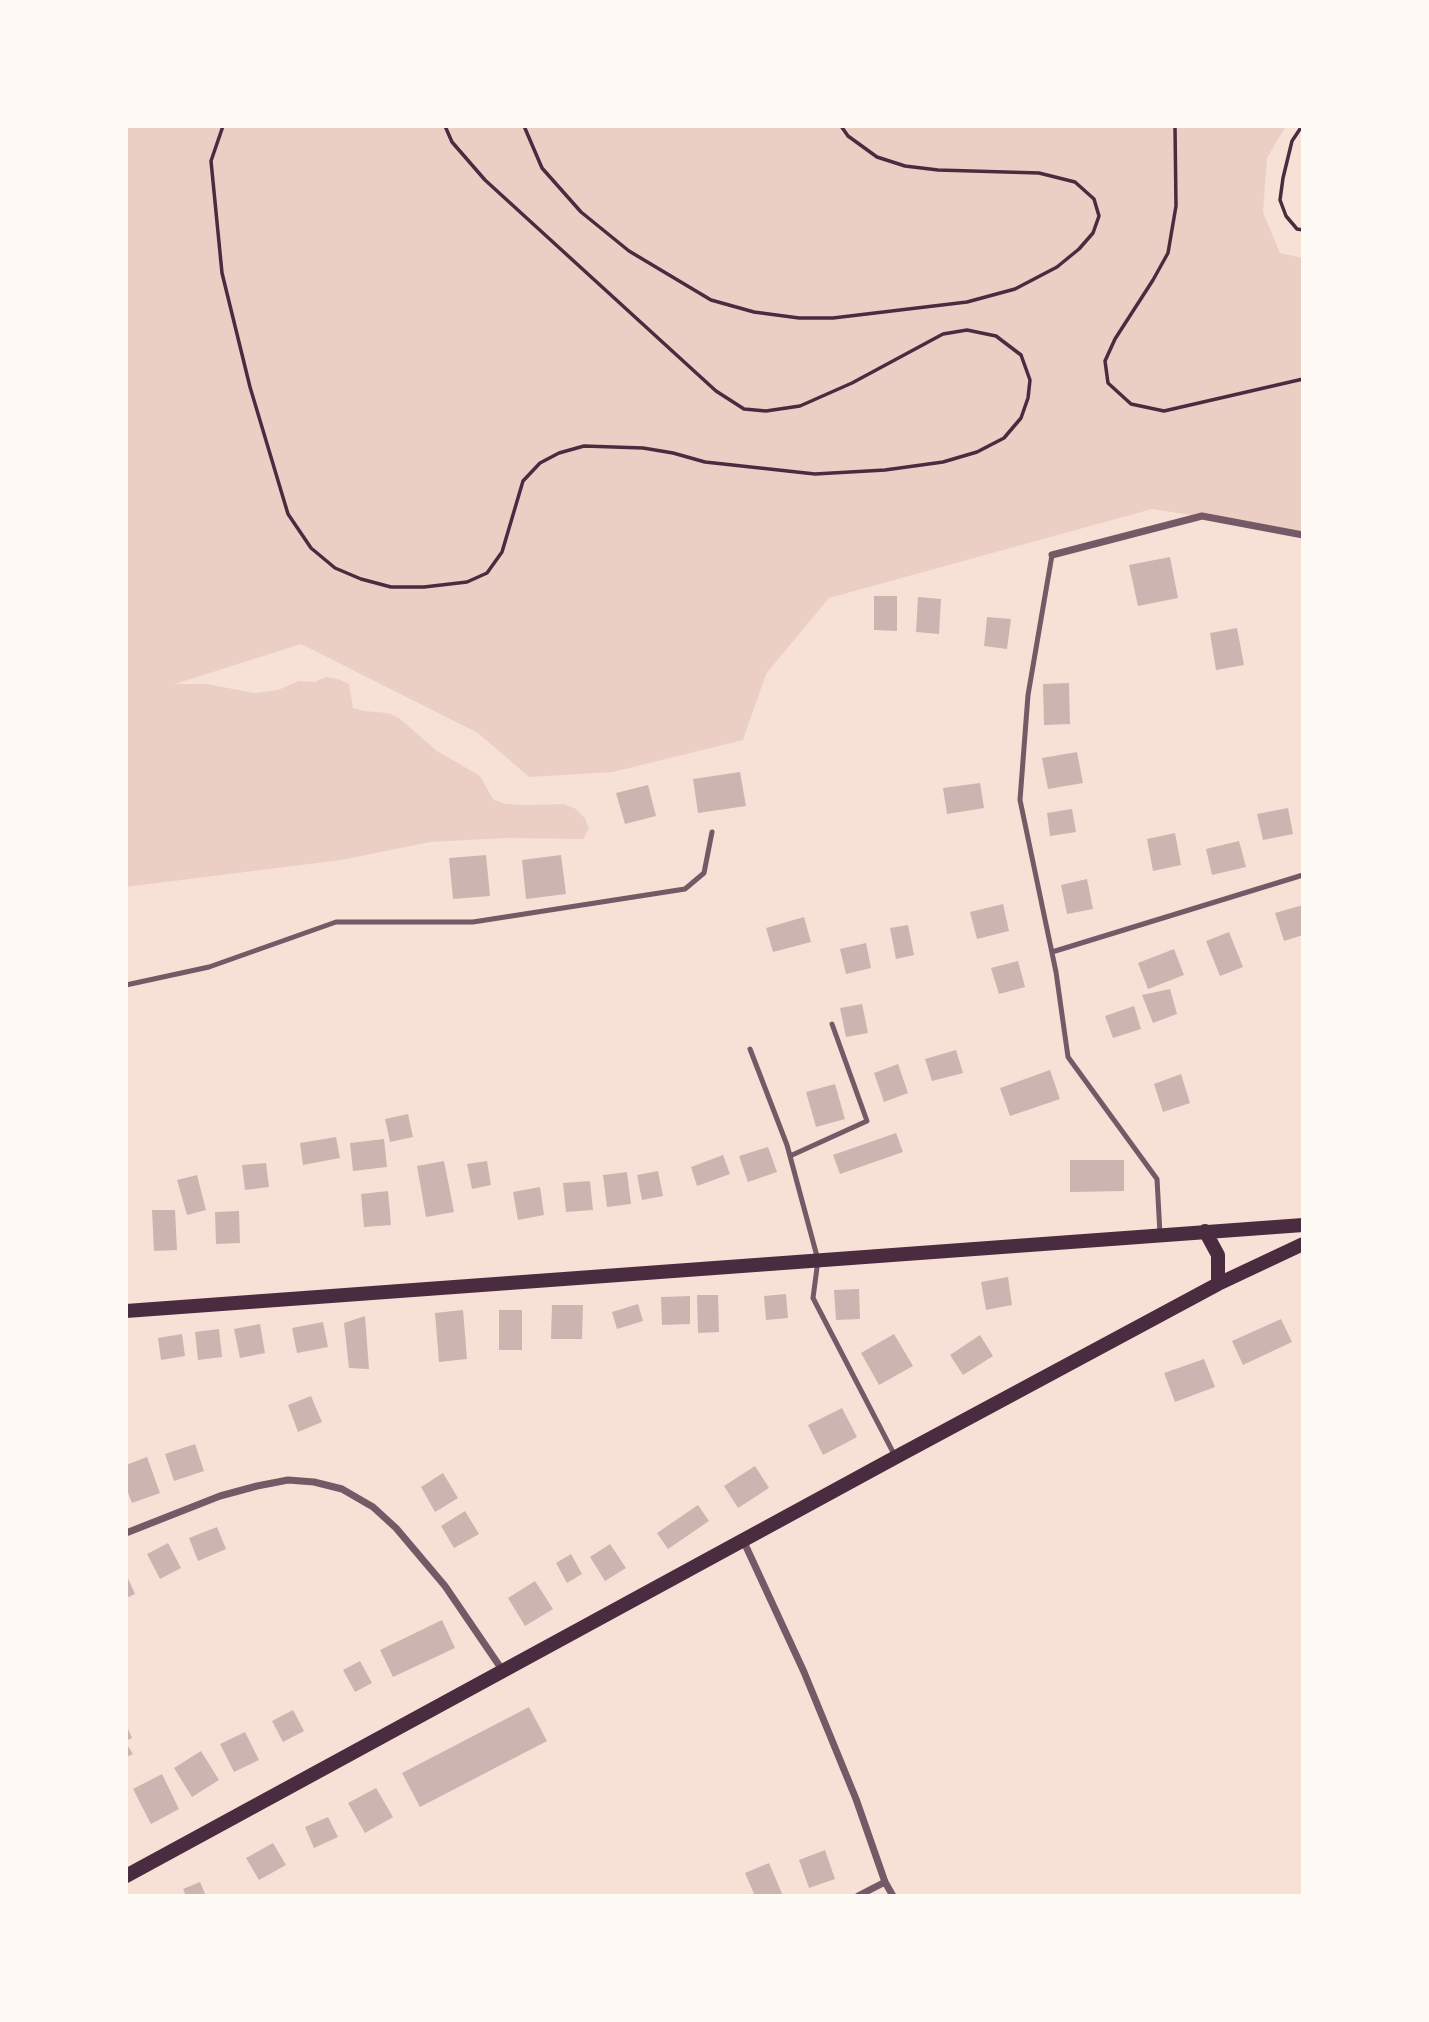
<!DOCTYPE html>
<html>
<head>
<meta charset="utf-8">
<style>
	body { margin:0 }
	#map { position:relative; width:1429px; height:2022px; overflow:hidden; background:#f7e1d7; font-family:Barlow,sans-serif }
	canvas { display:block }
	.frame { position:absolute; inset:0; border:128px solid #fffaf5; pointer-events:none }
</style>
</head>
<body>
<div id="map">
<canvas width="1429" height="2022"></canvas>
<div class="frame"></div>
</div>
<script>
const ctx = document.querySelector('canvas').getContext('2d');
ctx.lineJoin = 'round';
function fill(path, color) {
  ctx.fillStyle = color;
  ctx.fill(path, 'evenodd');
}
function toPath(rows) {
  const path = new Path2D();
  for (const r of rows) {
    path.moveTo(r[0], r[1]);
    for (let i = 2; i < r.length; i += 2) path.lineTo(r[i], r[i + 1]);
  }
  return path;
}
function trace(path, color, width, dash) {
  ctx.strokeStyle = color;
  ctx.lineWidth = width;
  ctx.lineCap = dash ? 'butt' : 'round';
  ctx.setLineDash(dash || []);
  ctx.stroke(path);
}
const green = toPath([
	[126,126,1286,126,1267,158,1263,212,1280,253,1303,258,1303,532,1152,509,829,598,766,674,743,740,613,772,529,777,478,733,301,644,175,684,207,684,254,693,278,690,299,681,315,682,326,677,338,679,349,684,353,708,364,711,388,713,399,718,437,751,480,776,493,799,505,804,528,805,564,804,576,809,585,818,589,829,583,839,506,838,430,842,341,860,126,887]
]);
const building = toPath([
	[1170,557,1178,598,1138,606,1129,565],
	[874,596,897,596,897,631,874,630],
	[918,597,941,599,939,634,916,632],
	[987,617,1011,619,1007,649,984,646],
	[1237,628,1244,665,1216,670,1210,633],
	[1069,683,1070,724,1044,725,1043,684],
	[1077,752,1083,783,1048,789,1042,758],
	[740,772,746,806,698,813,693,779],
	[980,783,984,808,947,814,943,788],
	[648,785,656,816,625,824,616,793],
	[1288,808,1293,834,1263,840,1257,814],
	[1072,809,1076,832,1050,836,1047,813],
	[1175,833,1181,865,1153,871,1147,839],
	[1239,841,1246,867,1212,875,1206,849],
	[486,855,490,896,453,899,449,858],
	[561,855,566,894,526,899,522,860],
	[1087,879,1093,909,1067,914,1061,885],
	[1003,904,1009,931,977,939,970,912],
	[1303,905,1303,935,1284,941,1275,913],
	[804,917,811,942,773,952,766,928],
	[908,925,914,955,896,959,890,928],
	[1229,932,1243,967,1220,976,1206,941],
	[866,943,871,968,846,974,840,949],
	[1174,949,1184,975,1148,989,1138,963],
	[1018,961,1025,987,999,994,991,968],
	[1170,989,1177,1014,1153,1023,1142,995],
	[862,1004,868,1033,846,1037,840,1008],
	[1134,1006,1141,1029,1113,1038,1105,1016],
	[956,1050,963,1073,932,1081,925,1059],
	[898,1064,908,1093,884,1102,874,1073],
	[1050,1070,1060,1099,1010,1116,1000,1088],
	[1181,1074,1190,1103,1163,1112,1154,1084],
	[835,1084,845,1119,816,1127,806,1092],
	[408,1114,413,1137,390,1142,385,1119],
	[896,1133,903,1152,840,1174,833,1155],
	[336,1137,340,1158,303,1165,300,1143],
	[384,1139,387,1167,353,1171,350,1143],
	[768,1147,777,1172,748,1182,739,1156],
	[723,1155,730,1174,697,1186,691,1167],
	[1070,1160,1124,1160,1124,1191,1070,1192],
	[444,1161,454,1212,426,1217,417,1166],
	[487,1161,491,1185,472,1189,467,1164],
	[266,1163,269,1187,245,1190,242,1165],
	[658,1171,663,1196,642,1200,637,1175],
	[627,1172,631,1204,607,1207,603,1175],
	[197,1175,206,1210,187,1215,177,1180],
	[590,1181,593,1210,566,1212,563,1183],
	[540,1187,544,1215,518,1220,513,1192],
	[388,1191,391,1225,364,1227,361,1194],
	[152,1210,175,1210,177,1250,154,1251],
	[239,1211,240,1243,216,1244,215,1212],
	[1008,1277,1012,1305,986,1310,981,1282],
	[859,1289,860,1319,836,1320,834,1290],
	[786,1294,788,1318,766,1320,764,1296],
	[697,1295,718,1295,719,1332,698,1333],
	[690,1296,690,1324,662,1325,661,1297],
	[638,1304,643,1321,617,1329,612,1312],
	[552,1305,583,1305,582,1339,551,1339],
	[463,1310,467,1359,439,1362,435,1313],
	[499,1310,522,1310,522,1350,499,1350],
	[365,1316,369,1369,349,1368,344,1323],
	[1281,1319,1292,1342,1243,1365,1232,1341],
	[323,1322,328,1347,297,1353,292,1328],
	[260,1324,265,1353,240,1358,234,1329],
	[219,1329,222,1357,198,1360,195,1332],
	[182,1334,185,1356,161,1360,158,1338],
	[894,1334,913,1366,879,1385,861,1353],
	[980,1335,993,1356,963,1375,950,1355],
	[1204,1359,1215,1387,1175,1402,1164,1373],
	[311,1396,322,1422,298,1432,288,1405],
	[842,1408,857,1437,823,1455,808,1425],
	[195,1444,204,1471,174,1481,165,1454],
	[147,1457,160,1493,132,1503,126,1488,126,1465],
	[755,1466,769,1488,738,1508,724,1486],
	[443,1473,458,1498,435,1512,421,1487],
	[698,1505,709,1521,668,1549,657,1533],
	[465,1511,479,1534,454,1548,441,1526],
	[217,1527,226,1549,198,1561,189,1538],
	[168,1543,181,1568,160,1579,147,1554],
	[610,1544,626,1568,605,1581,590,1557],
	[571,1554,582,1574,567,1583,556,1563],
	[126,1574,135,1594,126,1598],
	[535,1581,553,1609,525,1626,508,1598],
	[442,1620,455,1648,393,1677,380,1650],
	[360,1661,372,1683,355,1692,343,1670],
	[529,1707,547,1741,420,1807,402,1773],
	[293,1710,304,1731,283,1742,272,1721],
	[126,1724,132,1738,126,1741],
	[245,1732,259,1760,234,1772,220,1744],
	[126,1743,133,1754,126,1757],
	[201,1751,219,1780,192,1797,174,1768],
	[162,1774,179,1809,151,1824,133,1789],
	[376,1788,393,1817,365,1833,348,1803],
	[328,1817,338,1837,314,1848,305,1827],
	[273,1843,286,1865,259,1880,246,1858],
	[825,1850,835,1879,809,1888,799,1860],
	[769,1863,783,1896,755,1896,745,1873],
	[200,1882,206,1896,186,1896,183,1889]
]);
const path = toPath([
	[223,126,211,161,222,273,250,387,288,514,311,548,335,568,361,579,391,587,424,587,467,582,487,573,502,552,523,481,540,463,559,453,584,446,643,448,673,453,705,462,815,474,885,470,943,462,977,452,1004,438,1021,418,1028,398,1030,380,1021,355,996,336,967,330,943,334,852,383,800,406,766,411,744,409,716,391,485,180,452,142,445,126],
	[524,126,542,168,581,212,629,251,711,300,754,312,799,318,833,318,967,302,1015,289,1057,267,1079,249,1093,233,1099,216,1094,199,1075,182,1039,173,938,170,905,166,877,157,848,136,841,126],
	[1175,126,1176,206,1168,253,1153,280,1115,339,1105,361,1108,383,1131,404,1164,411,1303,379],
	[1302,126,1292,141,1283,178,1280,200,1286,216,1297,229,1303,230]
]);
const service = toPath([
	[1052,555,1028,695,1020,800,1056,972,1068,1057,1157,1179,1160,1234],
	[1052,952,1303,875],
	[126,985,209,967,336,922,473,922,685,889,704,873,712,832],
	[750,1049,787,1145,818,1260,813,1298,895,1456],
	[790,1156,867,1121,832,1024]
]);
const minor = toPath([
	[1052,555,1202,516,1303,535],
	[126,1533,220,1496,257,1486,288,1480,314,1482,342,1489,373,1507,396,1528,445,1586,503,1671],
	[743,1540,804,1672,856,1799,885,1882,893,1896],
	[858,1896,885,1882]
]);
const secondary = toPath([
	[1205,1231,1218,1255,1218,1284],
	[126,1311,1303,1225],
	[126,1876,896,1457,1218,1284,1303,1244]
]);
fill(green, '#ebcfc5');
fill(building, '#ccb4b1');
trace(path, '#4a2c40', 3.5);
trace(service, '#755966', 5);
trace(minor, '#755966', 7);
trace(secondary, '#4a2c40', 14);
</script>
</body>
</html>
